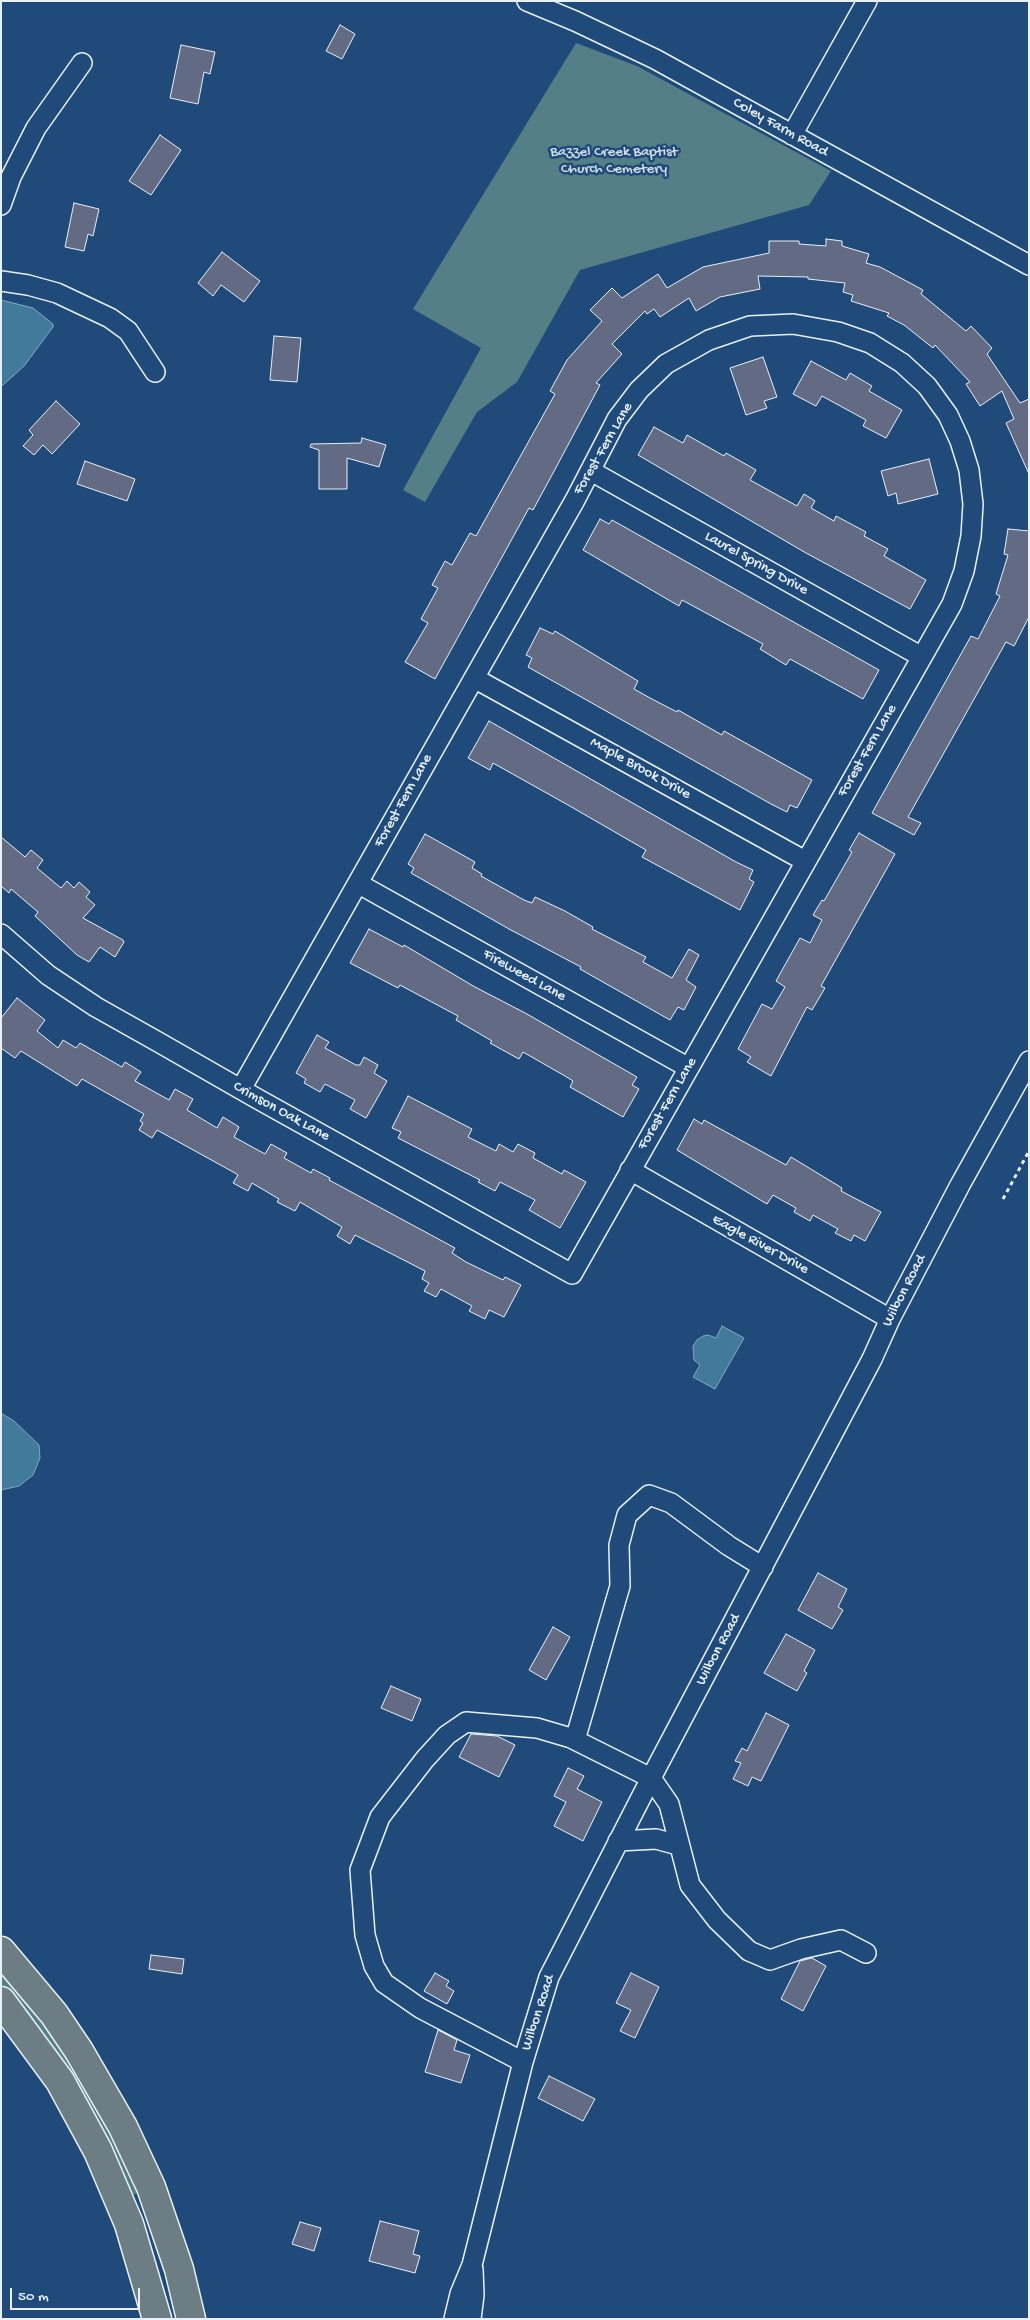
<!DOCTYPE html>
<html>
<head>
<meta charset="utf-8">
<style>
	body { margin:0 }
	#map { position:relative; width:1030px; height:2320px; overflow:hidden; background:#1f4a7a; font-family:"Gochi Hand",sans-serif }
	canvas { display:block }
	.frame { position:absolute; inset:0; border:2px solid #e8f1f8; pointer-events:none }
	.scale { position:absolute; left:10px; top:2288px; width:130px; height:22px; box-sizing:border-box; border:2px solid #e8f1f8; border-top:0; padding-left:6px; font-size:15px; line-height:18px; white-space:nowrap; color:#e8f1f8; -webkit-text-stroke:4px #1f4a7a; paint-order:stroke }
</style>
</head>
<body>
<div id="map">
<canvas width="1030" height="2320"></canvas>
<div class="frame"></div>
<div class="scale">50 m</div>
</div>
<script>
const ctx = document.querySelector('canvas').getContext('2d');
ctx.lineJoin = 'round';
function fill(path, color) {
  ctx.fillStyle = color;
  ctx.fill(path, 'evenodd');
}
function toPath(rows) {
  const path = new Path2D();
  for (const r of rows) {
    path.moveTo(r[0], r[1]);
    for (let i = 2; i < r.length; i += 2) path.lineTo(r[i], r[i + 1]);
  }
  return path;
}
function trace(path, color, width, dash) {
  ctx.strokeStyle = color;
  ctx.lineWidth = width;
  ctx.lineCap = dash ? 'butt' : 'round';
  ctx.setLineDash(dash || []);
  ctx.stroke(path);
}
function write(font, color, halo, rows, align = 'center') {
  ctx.font = font + ' "Gochi Hand",sans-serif';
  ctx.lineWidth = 5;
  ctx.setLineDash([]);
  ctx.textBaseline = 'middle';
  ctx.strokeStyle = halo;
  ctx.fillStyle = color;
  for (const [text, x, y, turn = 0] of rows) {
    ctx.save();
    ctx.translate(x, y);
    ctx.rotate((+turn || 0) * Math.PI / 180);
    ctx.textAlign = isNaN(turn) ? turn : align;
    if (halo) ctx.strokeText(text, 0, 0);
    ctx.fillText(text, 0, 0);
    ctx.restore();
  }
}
const green = toPath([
	[576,43,637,66,831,171,809,205,580,270,517,382,477,412,425,502,403,490,481,348,413,309],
	[1,1966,22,1991,80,2072,141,2192,133,2195,110,2152,22,2011,1,1985]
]);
const water = toPath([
	[1,300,33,308,53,324,53,327,24,366,3,385,1,385,1,300],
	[722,1326,744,1338,715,1389,693,1377,700,1365,694,1360,693,1346,697,1340,703,1336,708,1335,716,1338,722,1326],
	[1,1413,14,1421,39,1445,40,1458,33,1475,19,1486,1,1490,1,1413]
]);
const building = toPath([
	[340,25,355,34,342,59,326,51,340,25],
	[181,45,215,52,210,74,204,72,198,104,170,98,181,45],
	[160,135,181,150,151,195,129,181,160,135],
	[74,203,99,209,93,236,88,234,84,251,65,247,74,203],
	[826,239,842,241,842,246,869,254,866,263,880,267,923,290,921,294,966,331,971,326,992,348,987,354,1020,403,1029,399,1029,474,1006,423,1014,419,1002,391,980,406,966,384,970,382,935,345,933,348,904,325,887,316,889,313,851,301,853,295,843,292,845,283,808,279,808,277,758,276,760,289,720,297,696,311,689,298,660,317,654,309,647,314,645,311,612,344,622,354,596,383,600,385,552,475,533,510,529,508,435,679,405,662,428,623,421,619,438,588,432,585,445,561,452,565,470,533,476,536,555,394,550,391,567,360,602,321,590,310,612,288,622,298,658,274,667,288,703,267,769,253,769,241,799,241,799,244,826,246,826,239],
	[222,252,260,281,244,302,221,285,213,296,198,283,222,252],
	[274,336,301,338,297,382,270,380,274,336],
	[763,357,777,397,764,401,767,408,746,415,730,368,763,357],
	[811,361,846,380,850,373,872,386,869,391,902,410,886,438,863,426,866,420,822,396,816,406,793,394,811,361],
	[56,401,80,424,52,454,43,445,34,455,23,446,33,435,29,430,56,401],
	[654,427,683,443,687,435,724,456,726,453,756,470,750,480,797,506,804,494,815,501,811,508,834,521,836,516,866,532,864,536,888,549,884,556,926,580,910,609,806,553,638,455,654,427],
	[362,438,386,445,379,467,347,458,347,489,319,489,319,450,310,447,311,444,361,443,362,438],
	[929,459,938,494,898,504,896,493,888,496,881,471,929,459],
	[85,461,135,479,127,501,77,484,85,461],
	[600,519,609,524,612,520,879,670,863,699,790,659,786,665,760,649,763,644,719,620,682,600,679,606,583,550,600,519],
	[1008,529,1029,531,1029,617,1014,646,1006,642,908,817,921,823,914,835,872,813,971,636,978,639,1000,596,996,594,1008,555,1004,554,1008,529],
	[540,628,553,634,555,631,638,681,634,689,650,698,677,712,678,710,722,735,724,731,812,780,797,808,790,805,787,812,771,804,528,667,532,658,526,655,540,628],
	[489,721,736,862,753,870,749,879,754,882,740,910,642,857,646,850,568,805,493,763,490,770,468,758,489,721],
	[859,833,895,854,821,986,825,988,812,1010,807,1007,771,1076,747,1062,751,1057,738,1049,762,1004,772,1009,785,987,776,981,800,938,810,943,822,920,813,915,822,900,824,901,852,852,849,850,859,833],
	[425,834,475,862,472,868,482,874,481,876,524,900,532,903,535,897,565,911,593,927,592,929,646,957,643,962,672,978,689,949,699,955,686,980,696,987,684,1010,678,1007,670,1020,580,969,581,967,509,929,411,873,414,868,408,864,425,834],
	[1,837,25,857,31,850,43,860,37,868,61,888,67,881,74,888,79,882,90,892,86,897,95,905,83,918,123,940,124,942,115,957,100,947,89,962,77,955,35,916,38,912,11,889,9,893,1,886,1,837],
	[369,929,403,947,404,945,475,987,527,1014,637,1077,632,1085,639,1089,623,1117,570,1087,573,1081,565,1076,523,1052,519,1059,490,1043,492,1041,456,1020,458,1016,400,985,398,988,350,963,369,929],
	[17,998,45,1020,37,1031,58,1048,63,1040,76,1048,80,1043,122,1067,125,1062,141,1072,135,1081,169,1100,175,1089,193,1099,187,1110,217,1128,223,1117,239,1127,234,1137,265,1154,271,1144,287,1153,284,1158,311,1173,313,1169,330,1178,329,1180,455,1248,452,1253,466,1262,503,1280,505,1277,521,1285,504,1317,489,1310,485,1319,469,1311,472,1306,441,1289,436,1297,424,1291,429,1283,422,1279,425,1271,355,1235,350,1244,337,1236,342,1227,300,1202,295,1211,277,1202,279,1199,252,1183,248,1191,233,1183,238,1175,235,1173,157,1130,152,1138,139,1130,143,1123,140,1121,144,1114,82,1079,77,1086,21,1051,15,1058,1,1048,1,1018,17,998],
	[317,1035,329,1042,325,1048,356,1065,360,1065,364,1057,378,1065,374,1073,387,1081,366,1118,350,1109,355,1100,325,1084,320,1092,304,1083,306,1079,296,1073,317,1035],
	[408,1096,472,1129,468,1137,496,1151,499,1144,513,1152,518,1144,535,1153,533,1158,562,1174,564,1170,586,1182,560,1228,529,1210,535,1200,500,1182,495,1191,478,1182,480,1180,398,1138,401,1132,392,1128,408,1096],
	[694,1119,702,1124,704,1120,786,1165,791,1157,842,1188,841,1191,881,1212,865,1241,854,1235,851,1241,835,1233,838,1229,813,1215,810,1221,794,1212,796,1208,773,1195,767,1204,677,1150,694,1119],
	[818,1573,847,1589,838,1607,843,1610,832,1629,798,1610,818,1573],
	[553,1627,570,1637,546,1680,529,1670,553,1627],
	[786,1634,815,1650,804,1671,807,1673,797,1691,764,1673,786,1634],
	[391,1686,421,1699,412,1721,381,1708,391,1686],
	[766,1713,789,1725,761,1781,752,1777,748,1786,733,1779,741,1763,735,1761,742,1748,747,1751,766,1713],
	[471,1734,497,1736,515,1745,499,1777,459,1757,471,1734],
	[568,1768,584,1776,577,1789,602,1802,583,1841,554,1826,566,1802,554,1796,568,1768],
	[151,1955,184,1959,182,1974,149,1969,151,1955],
	[812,1958,826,1966,803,2011,781,1999,800,1961,812,1958],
	[435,1973,449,1981,446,1986,454,1991,447,2004,424,1991,435,1973],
	[631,1973,659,1987,635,2038,620,2031,631,2010,616,2003,631,1973],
	[438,2030,457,2040,454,2050,470,2055,461,2083,425,2072,438,2030],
	[549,2076,595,2099,583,2121,538,2098,549,2076],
	[380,2221,419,2231,413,2254,420,2256,415,2273,369,2261,380,2221],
	[300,2222,321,2228,314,2251,292,2244,300,2222]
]);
const path = toPath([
	[1003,1199,1029,1151]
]);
const minor = toPath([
	[527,1,575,21,655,59,1029,265],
	[792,135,867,1],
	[1,205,11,177,36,128,82,63],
	[1,281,28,285,57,293,110,318,128,331,155,372],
	[591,471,922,657],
	[474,678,805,861],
	[359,884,689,1068],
	[1,934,48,975,96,1007,160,1043,256,1098,572,1274,952,604,964,571,971,536,973,504,969,470,960,441,948,415,927,386,902,363,870,343,838,332,793,324,750,326,709,340,666,364,639,390,617,419,575,500,241,1089],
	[630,1170,890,1319],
	[575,1740,620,1586,619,1545,627,1515,649,1495,671,1503,729,1546,763,1567],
	[618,1841,656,1839,678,1845],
	[523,2062,420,2008,384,1983,374,1966,365,1935,360,1870,380,1817,425,1759,447,1735,466,1722,537,1728,571,1738,651,1778,669,1804,690,1885,717,1920,749,1951,770,1960,801,1949,841,1940,866,1953],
	[454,2319,460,2294,472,2265,523,2062,549,1977,651,1778,872,1359,890,1319,960,1185,1029,1061],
	[471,2319,474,2295,473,2269]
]);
const highway = toPath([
	[1,1951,54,2014,79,2051,123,2127,151,2187,179,2269,191,2319],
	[1,2001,60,2081,98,2151,129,2224,157,2319]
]);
const streetNames = [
	["Coley Farm Road",780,128,29],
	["Forest Fern Lane",604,449,-60],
	["Laurel Spring Drive",756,564,29],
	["Forest Fern Lane",868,751,-60],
	["Maple Brook Drive",640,769,29],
	["Forest Fern Lane",404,801,-61],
	["Fireweed Lane",524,976,29],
	["Forest Fern Lane",668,1104,-60],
	["Crimson Oak Lane",281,1112,29],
	["Eagle River Drive",760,1245,29],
	["Wilbon Road",905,1291,-63],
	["Wilbon Road",719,1650,-62],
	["Wilbon Road",539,2013,-72]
];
const parkNames = [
	["Bazzel Creek Baptist",614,153],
	["Church Cemetery",614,170]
];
fill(green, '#547f87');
fill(water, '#427a9b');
trace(water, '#84aac0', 1);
fill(building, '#626a84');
trace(building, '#e8f1f8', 1);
trace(minor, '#e8f1f8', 22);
trace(highway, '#e8f1f8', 31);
trace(path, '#e8f1f8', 3, [4, 4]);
trace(minor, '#1f4a7a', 19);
trace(highway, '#6c7e84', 28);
write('15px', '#e8f1f8', '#1f4a7a', streetNames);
write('15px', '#d2e0e7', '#1f4a7a', parkNames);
</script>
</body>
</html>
